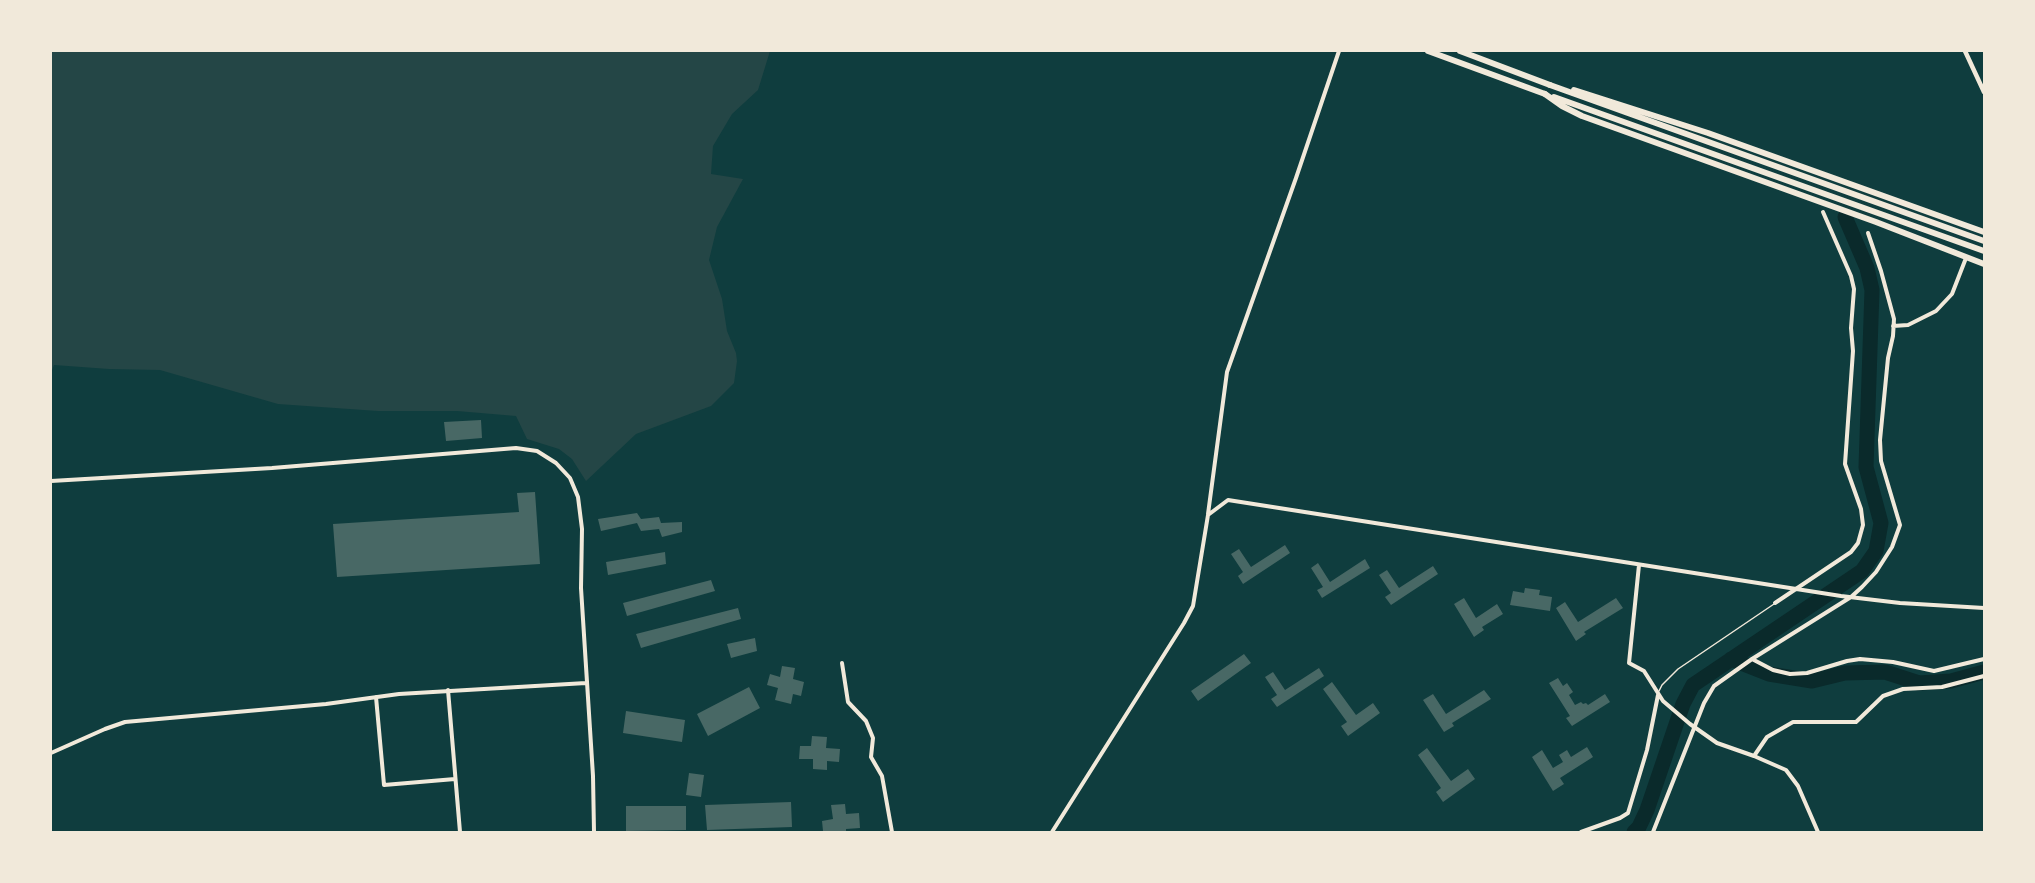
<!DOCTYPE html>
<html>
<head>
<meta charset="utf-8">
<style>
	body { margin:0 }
	#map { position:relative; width:2035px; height:883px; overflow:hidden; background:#0f3d3e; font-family:"PT Sans",sans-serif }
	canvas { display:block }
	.frame { position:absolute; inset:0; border:52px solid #f1e9da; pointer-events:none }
</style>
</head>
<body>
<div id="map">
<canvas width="2035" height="883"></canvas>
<div class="frame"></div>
</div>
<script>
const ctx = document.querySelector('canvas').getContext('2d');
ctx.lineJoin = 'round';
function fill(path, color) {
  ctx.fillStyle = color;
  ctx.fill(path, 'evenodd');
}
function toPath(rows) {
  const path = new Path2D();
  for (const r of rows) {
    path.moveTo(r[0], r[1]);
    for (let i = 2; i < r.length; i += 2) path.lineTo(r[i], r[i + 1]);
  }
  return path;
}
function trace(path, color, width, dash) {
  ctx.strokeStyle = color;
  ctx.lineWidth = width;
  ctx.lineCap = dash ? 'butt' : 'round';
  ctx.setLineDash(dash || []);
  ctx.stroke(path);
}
const green = toPath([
	[51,51,770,51,758,90,732,114,713,146,711,174,743,179,717,227,709,260,722,299,727,331,736,353,737,361,734,383,711,406,636,434,586,481,572,459,559,449,527,439,516,416,457,411,378,411,278,404,160,370,109,369,54,365,51,373]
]);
const river = toPath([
	[1731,659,1769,674,1812,681,1845,673,1885,672,1919,683,1951,681,1984,672],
	[1634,832,1639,827,1647,810,1683,704,1693,685,1862,571,1876,551,1881,523,1866,467,1872,290,1867,268,1845,217]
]);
const building = toPath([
	[481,420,482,438,446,441,444,422],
	[535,492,540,564,337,577,333,524,519,512,517,493],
	[637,513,641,519,659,517,661,523,682,522,682,532,662,537,659,529,641,531,637,523,601,531,598,519],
	[1285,545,1290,553,1243,584,1238,576,1243,572,1231,554,1239,549,1251,567],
	[665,552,666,564,608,575,606,562],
	[1365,559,1370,568,1322,598,1317,590,1323,587,1311,568,1318,563,1330,582],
	[1433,566,1438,574,1391,605,1385,597,1391,593,1379,575,1387,570,1399,588],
	[711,580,715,591,627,616,623,603],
	[1525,588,1540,590,1539,595,1552,597,1550,611,1510,605,1513,591,1524,593],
	[1464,598,1476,618,1497,604,1503,614,1482,627,1484,630,1474,637,1454,604],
	[1616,598,1623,608,1584,632,1586,634,1576,641,1556,608,1565,602,1578,622],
	[738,608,741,619,641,648,636,634],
	[755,638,757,651,731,658,727,644],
	[1244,654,1251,663,1198,701,1191,691],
	[782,666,795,668,793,679,804,682,801,696,793,694,791,704,775,700,778,688,767,685,770,674,780,677],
	[1319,668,1324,676,1277,707,1271,699,1277,695,1265,677,1273,672,1285,690],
	[1558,678,1563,686,1567,683,1573,692,1569,695,1575,705,1581,702,1583,704,1586,703,1588,705,1605,694,1610,702,1572,726,1566,718,1570,716,1549,683],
	[1332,682,1356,715,1373,703,1380,713,1348,736,1341,726,1347,722,1323,689],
	[749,687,760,708,708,736,697,714],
	[1484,690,1491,699,1452,723,1454,726,1444,732,1423,700,1433,694,1446,714],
	[626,711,685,720,682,742,623,733],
	[812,736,827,737,826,748,840,749,839,762,827,761,827,770,813,769,813,759,799,759,800,746,811,746],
	[1587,747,1593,757,1560,778,1564,784,1553,791,1532,757,1542,750,1553,768,1563,762,1559,755,1567,750,1571,757],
	[1427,748,1451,781,1468,769,1475,779,1443,802,1436,792,1441,788,1418,755],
	[689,773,704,775,701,797,686,795],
	[791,802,792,827,707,830,705,805],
	[845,804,846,814,859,813,860,828,846,829,846,832,823,831,822,821,833,819,831,805],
	[626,806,686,806,686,830,626,831]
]);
const service = toPath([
	[1659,691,1662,685,1678,669,1774,604]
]);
const minor = toPath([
	[1893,326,1908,325,1936,311,1952,294,1966,258],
	[51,481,272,468,516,448,537,451,556,463,570,478,578,497,582,529,581,588,593,776,594,832],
	[1208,514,1227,372,1296,178,1339,51],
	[1639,565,1629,663,1644,671,1663,701,1690,724,1717,743,1754,756,1786,770,1798,786,1818,832],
	[1775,603,1851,552,1858,543,1863,525,1861,509,1845,464,1853,351,1851,328,1854,289,1851,276,1823,212],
	[1752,659,1851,597,1862,587,1876,572,1892,547,1900,525,1881,461,1880,440,1888,358,1893,336,1894,319,1881,271,1868,233],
	[842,663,848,702,866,721,873,738,871,757,882,776,892,832],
	[448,690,460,832],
	[376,697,384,785,455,779],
	[51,753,105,729,125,722,326,704,399,694,586,683],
	[1754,756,1767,737,1793,722,1856,722,1883,696,1903,689,1942,687,1984,676],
	[1052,832,1184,623,1193,606,1208,515,1228,500,1841,596,1900,603,1984,608],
	[1581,832,1620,818,1628,813,1647,750,1658,695],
	[1653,832,1704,703,1714,686,1752,659,1773,670,1790,674,1807,673,1847,661,1860,659,1893,662,1934,671,1984,659]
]);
const tertiary = toPath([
	[1965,51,1984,92]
]);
const primary = toPath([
	[1428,51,1545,94],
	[1460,51,1550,85]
]);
const trunk = toPath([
	[1550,85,1984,241],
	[1574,90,1708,133,1984,232],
	[1545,94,1562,106,1582,116,1876,222,1984,264],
	[1554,97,1984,251]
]);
fill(green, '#244646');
trace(river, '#0a2a2b', 15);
fill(building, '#486865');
trace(service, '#f1e9da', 1.5);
trace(minor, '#f1e9da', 4);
trace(tertiary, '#f1e9da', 4.5);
trace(primary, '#f1e9da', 6);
trace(trunk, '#f1e9da', 6);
</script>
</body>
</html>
